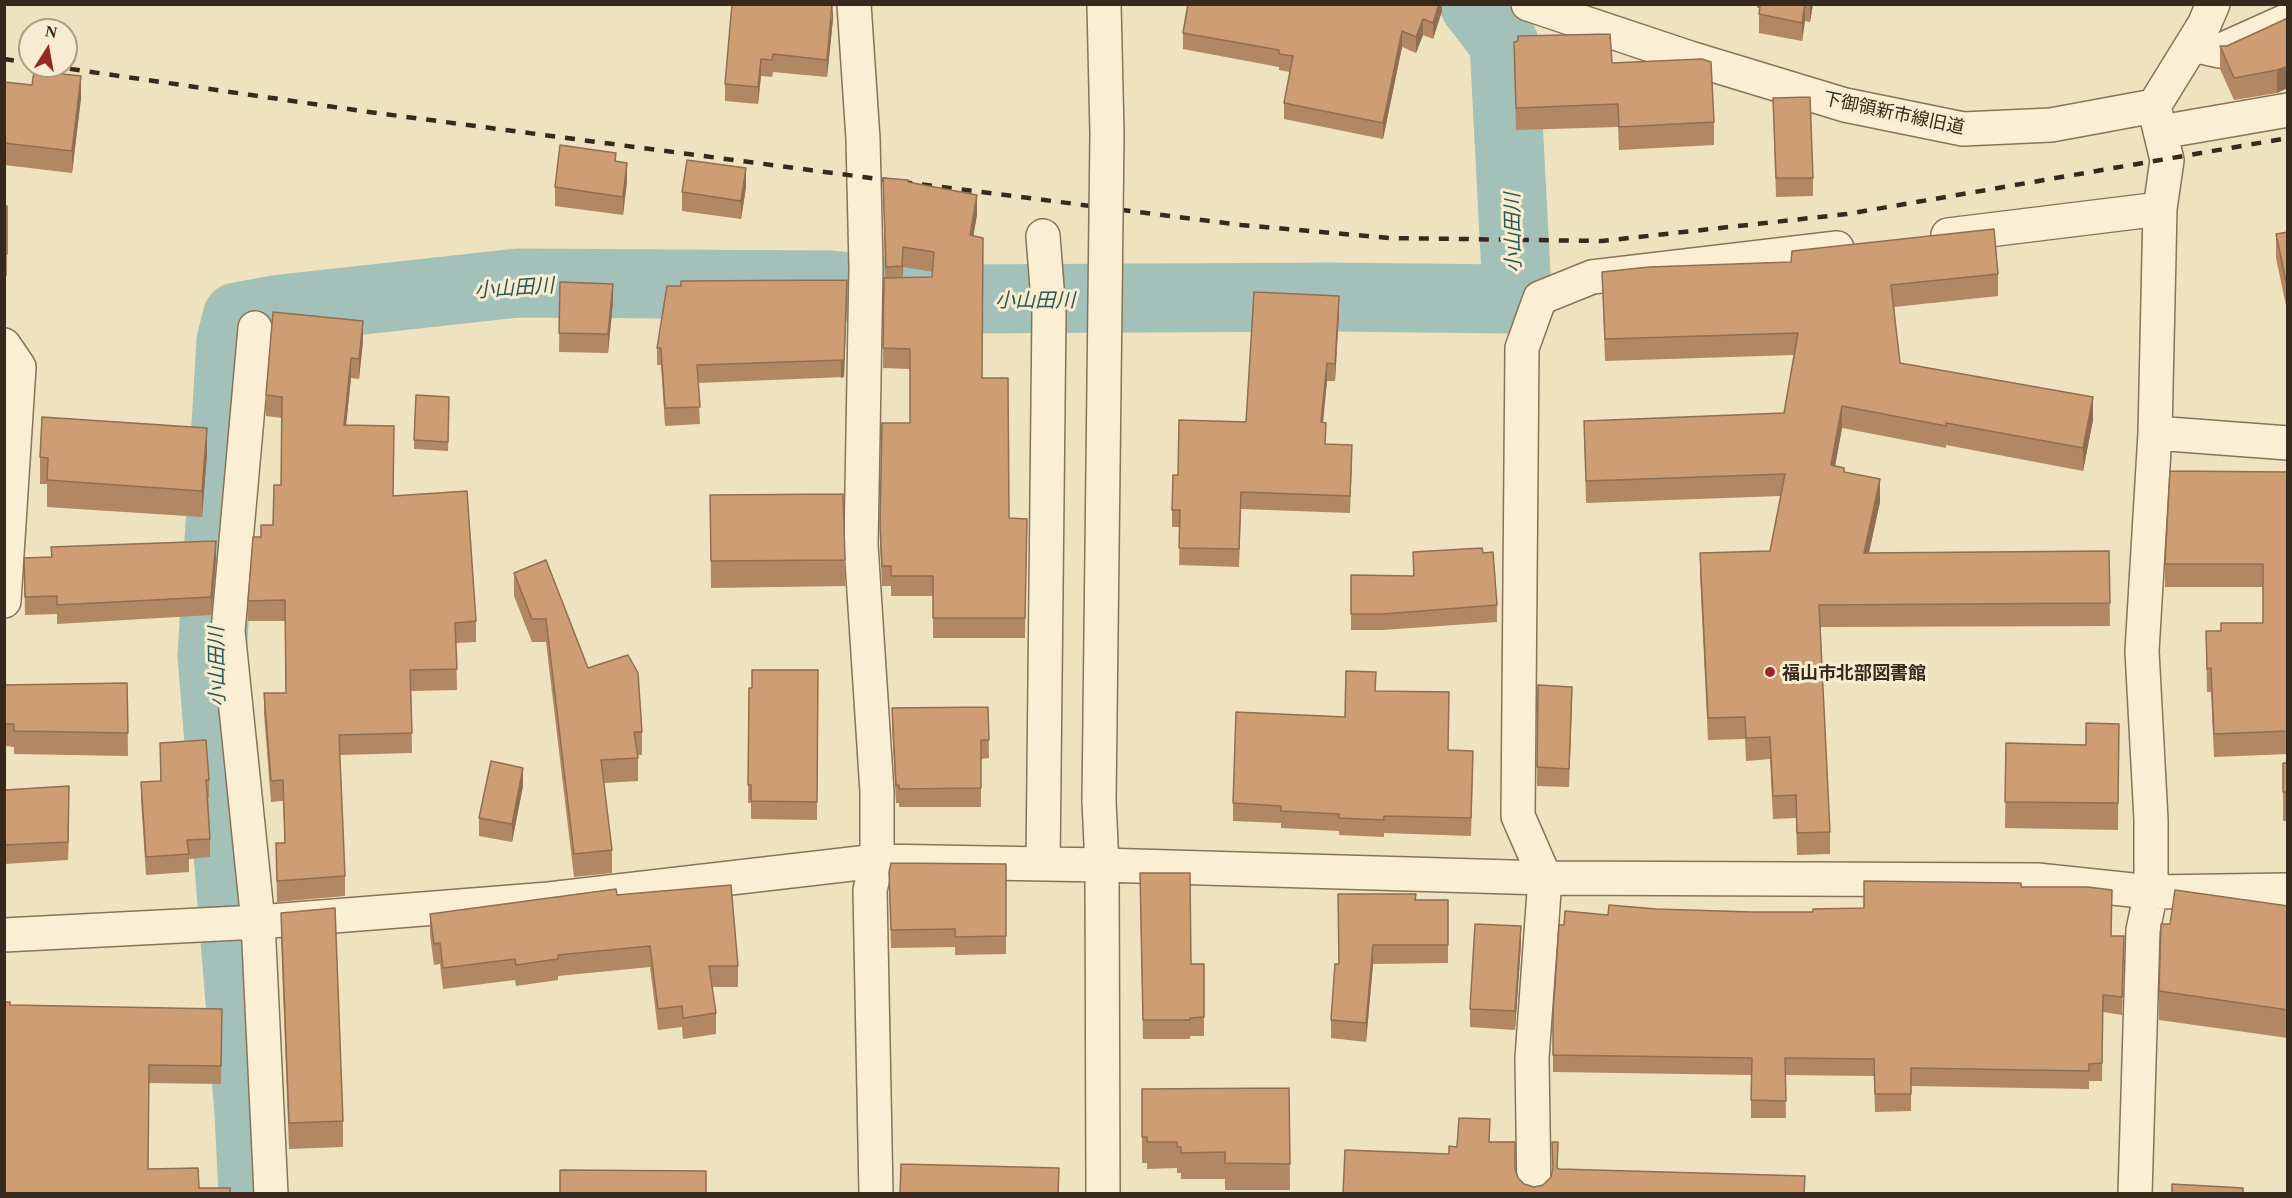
<!DOCTYPE html>
<html>
<head>
<meta charset="utf-8">
<style>
	body { margin:0 }
	#map { position:relative; width:2292px; height:1198px; overflow:hidden; background:#efe3bf; font-family:Georgia,serif }
	canvas { display:block }
	.frame { position:absolute; inset:0; border:6px solid #372a1c; pointer-events:none }
	.north { position:absolute; left:18px; top:18px; width:60px; height:60px; box-sizing:border-box; background:#f6eccf; border:2px solid #aa9e87; border-radius:50%; rotate:11deg; font-size:16px; font-weight:700; line-height:24px; text-align:center; color:#372a1c }
	.north::after { content:''; display:block; margin:auto; width:21px; height:27px; background:#992926; clip-path:polygon(50% 0,100% 100%,50% 72%,0 100%) }
</style>
</head>
<body>
<div id="map">
<canvas width="2292" height="1198"></canvas>
<div class="frame"></div>
<div class="north">N</div>
</div>
<script>
const ctx = document.querySelector('canvas').getContext('2d');
ctx.lineJoin = 'round';
function toPath(rows) {
  const path = new Path2D();
  for (const r of rows) {
    path.moveTo(r[0], r[1]);
    for (let i = 2; i < r.length; i += 2) path.lineTo(r[i], r[i + 1]);
  }
  return path;
}
function trace(path, color, width, dash) {
  ctx.strokeStyle = color;
  ctx.lineWidth = width;
  ctx.lineCap = dash ? 'butt' : 'round';
  ctx.setLineDash(dash || []);
  ctx.stroke(path);
}
function fill(path, color) {
  ctx.fillStyle = color;
  ctx.fill(path, 'evenodd');
}
function write(font, color, halo, rows, align = 'center') {
  ctx.font = font + ' Georgia,"Noto Sans JP",serif';
  ctx.lineWidth = 6;
  ctx.setLineDash([]);
  ctx.textBaseline = 'middle';
  ctx.strokeStyle = halo;
  ctx.fillStyle = color;
  for (const [text, x, y, turn = 0] of rows) {
    ctx.save();
    ctx.translate(x, y);
    ctx.rotate((+turn || 0) * Math.PI / 180);
    ctx.textAlign = isNaN(turn) ? turn : align;
    if (halo) ctx.strokeText(text, 0, 0);
    ctx.fillText(text, 0, 0);
    ctx.restore();
  }
}
const river = toPath([
	[253,1194,249,1113,212,656,231,341,237,317,281,309,518,283,831,285,956,299,1331,297,1508,299,1516,274,1504,43,1474,4]
]);
const minor = toPath([
	[854,4,863,139,866,267,861,545,877,792,877,861,870,890,876,1194],
	[1528,4,1690,58,1845,105,1963,129,2051,125,2154,106,2204,25,2213,4],
	[2192,45,2219,51,2288,20],
	[2161,132,2288,110],
	[1948,235,2160,209],
	[1043,236,1049,313,1043,864],
	[255,328,228,631,258,922,271,1194],
	[4,345,19,367,4,601],
	[2155,433,2288,443],
	[1099,801,1102,865,1103,1194],
	[4,935,258,922,549,899,877,861,1102,865,1545,878,2037,880,2151,892,2288,890],
	[1534,1194,1532,1058,1545,878,1518,816,1522,348,1540,298,1592,277,1837,248],
	[2135,1194,2143,930,2151,892,2151,820,2142,651,2155,433,2160,209,2167,160,2154,106]
]);
const rail = toPath([
	[4,59,30,63],
	[50,66,369,112,863,177,1241,225,1389,238,1602,241,1847,214,2288,138]
]);
const minorBridge = toPath([
	[1099,801,1107,134,1104,4]
]);
const wall = toPath([
	[732,4,833,19,827,77,773,72,772,77,761,76,758,104,725,101,725,84],
	[1442,4,1442,11,1433,39,1423,35,1416,53,1402,47,1383,139,1284,119,1284,103,1290,72,1279,70,1279,67,1183,49,1183,33],
	[1759,4,1813,4,1810,22,1805,21,1802,41,1759,33],
	[2288,18,2277,93,2234,100,2220,69,2220,46,2227,46],
	[1514,42,1612,63,1714,122,1714,145,1619,150,1618,127,1516,130],
	[4,82,81,98,72,173,4,165],
	[1773,98,1813,178,1813,196,1776,197],
	[616,161,627,181,623,215,555,206,555,187],
	[883,178,908,182,977,215,973,236,982,378,1009,518,1027,519,1025,638,933,638,933,596,891,596,891,586,882,586,880,545,882,423,910,423,910,369,883,368,884,278,885,278],
	[903,267,933,272,932,277,902,277],
	[746,187,741,219,682,211,682,192],
	[4,206,7,206,7,276,4,276],
	[2288,232,2288,315,2276,258,2276,234],
	[1602,272,1998,274,1998,296,1894,307,1900,363,2093,420,2083,471,1946,445,1946,448,1842,428,1835,466,1844,472,1880,502,1869,553,2109,551,2110,626,1820,627,1830,832,1830,854,1797,855,1796,818,1773,819,1770,759,1746,761,1745,739,1708,740,1700,575,1700,553,1770,551,1781,496,1586,503,1584,421,1784,413,1794,355,1605,361],
	[560,282,613,302,608,353,559,352],
	[847,298,844,377,698,383,700,424,665,426,661,365,657,365,657,348],
	[1339,314,1335,381,1327,381,1323,423,1325,444,1352,462,1350,513,1241,509,1239,567,1179,565,1180,527,1172,527,1172,510],
	[363,341,359,379,351,378,346,425,476,621,476,642,456,643,457,690,411,691,412,753,339,755,345,876,345,896,277,902,276,843,285,843,283,801,271,802,264,714,264,693,286,693,285,621,248,621,248,601,261,537,273,525,281,485,282,418,266,416,266,395],
	[449,406,448,451,414,449,414,440],
	[207,454,202,517,47,507,47,484,40,484,40,457],
	[2288,472,2288,754,2214,757,2211,692,2207,692,2206,631,2221,631,2263,623,2263,587,2165,587,2165,564],
	[710,495,845,560,845,586,711,588],
	[51,547,216,559,211,615,57,624,57,614,25,615,24,558,51,557],
	[1413,552,1483,553,1497,605,1497,622,1383,630,1351,630,1351,575,1413,576],
	[514,573,588,668,642,732,642,755,638,755,638,781,604,783,612,850,612,873,574,877,546,642,532,642,514,596],
	[818,670,817,820,751,819,751,803,748,803,749,688],
	[127,683,128,756,14,754,14,747,4,746,4,685],
	[1538,685,1572,705,1569,787,1537,786],
	[1375,691,1473,768,1471,836,1384,833,1384,837,1339,835,1339,831,1281,828,1281,823,1233,821,1233,803,1345,717],
	[988,707,989,758,981,759,981,807,899,807,899,803,896,803,892,727,892,708],
	[2119,724,2118,830,2005,828,2006,743,2086,745],
	[2283,763,2288,763,2288,821,2283,821],
	[209,780,209,798,208,798,210,839,210,857,189,859,189,872,146,875,141,800,141,782],
	[523,786,512,842,479,836,479,818],
	[4,790,69,805,68,860,4,864],
	[1006,864,1006,954,955,955,955,947,891,948,889,872],
	[2021,887,2111,936,2124,953,2122,1015,2103,1012,2102,1081,2089,1081,2089,1089,1911,1086,1911,1111,1875,1112,1874,1076,1785,1075,1786,1118,1751,1118,1751,1075,1553,1072,1553,1015,1564,925,1608,915,1656,909,1752,912,1813,912,1864,908],
	[1140,892,1191,964,1204,964,1204,1036,1190,1036,1190,1039,1143,1039],
	[617,895,738,966,738,987,712,987,716,1013,716,1034,683,1039,682,1027,658,1030,650,967,558,976,558,980,516,986,515,980,443,989,440,964,434,965,430,935,430,914],
	[1416,900,1448,900,1448,963,1373,964,1366,1042,1331,1038,1331,1020,1338,964],
	[2288,906,2288,1038,2159,1020,2159,991,2170,924],
	[281,913,343,1121,343,1147,289,1149,281,939],
	[1521,944,1515,1030,1470,1027,1470,1009],
	[10,1005,222,1009,221,1084,149,1083,148,1169,199,1188,4,1194],
	[1289,1088,1290,1190,1225,1190,1225,1179,1181,1179,1181,1173,1177,1173,1177,1168,1147,1169,1147,1163,1142,1163,1142,1089]
]);
const shadedWall = toPath([
	[833,4,833,19,827,77,827,60],
	[1439,4,1442,4,1442,11,1433,39,1433,23],
	[1805,4,1805,21,1802,41,1802,23],
	[1810,4,1813,4,1810,22],
	[1423,19,1423,35,1416,53,1416,37],
	[1402,31,1402,47,1383,139,1383,123],
	[761,59,761,76,758,104,758,87],
	[2288,66,2288,88,2277,93,2277,70],
	[81,76,81,98,72,173,72,151],
	[627,163,627,181,623,215,623,197],
	[746,168,746,187,741,219,741,201],
	[977,195,977,215,970,255,970,235],
	[903,247,903,267,902,286,902,266],
	[847,280,844,377,841,378,841,361],
	[613,284,613,302,608,353,608,334],
	[1339,296,1339,314,1335,381,1335,364],
	[363,321,363,341,359,379,359,359],
	[351,358,351,378,344,445,344,425],
	[1327,363,1327,381,1321,440,1321,422],
	[2093,397,2093,420,2083,471,2083,448],
	[1842,406,1842,428,1831,488,1831,465],
	[207,428,207,454,202,517,202,491],
	[1880,479,1880,502,1864,575,1864,553],
	[216,541,216,559,211,615,211,597],
	[523,768,523,786,512,842,512,824],
	[69,786,69,805,68,860,68,842],
	[1521,926,1521,944,1515,1030,1515,1011],
	[1373,945,1373,964,1366,1042,1366,1023]
]);
const building = toPath([
	[732,4,832,4,827,60,773,54,772,60,761,59,758,87,725,84,732,4],
	[1188,4,1439,4,1433,23,1423,19,1416,37,1402,31,1383,123,1284,103,1293,56,1279,54,1279,50,1183,33,1188,4],
	[1759,4,1805,4,1802,23,1759,14,1760,7,1758,7,1759,4],
	[2288,18,2288,66,2277,70,2234,78,2220,46,2227,46,2288,18],
	[1610,34,1612,63,1702,59,1711,62,1714,122,1619,127,1618,104,1516,108,1514,42,1518,41,1518,36,1610,34],
	[34,71,81,76,72,151,4,143,4,82,32,85,34,71],
	[1810,97,1813,178,1776,178,1773,98,1810,97],
	[560,145,616,153,615,161,627,163,623,197,555,187,560,145],
	[687,160,746,168,741,201,682,192,687,160],
	[883,178,908,180,908,182,977,195,970,235,983,238,982,378,1008,378,1009,518,1027,519,1025,618,933,618,933,576,891,576,891,566,882,566,880,525,882,423,910,423,910,349,883,348,884,278,932,277,934,252,903,247,902,266,886,267,883,178],
	[4,206,7,206,7,254,4,254,4,206],
	[1994,229,1998,274,1891,285,1900,363,2093,397,2083,448,1946,423,1946,426,1842,406,1831,465,1844,468,1844,472,1880,479,1864,553,2109,551,2110,603,1819,605,1830,832,1797,833,1796,795,1773,796,1770,737,1746,738,1745,717,1708,718,1700,553,1770,551,1785,474,1586,481,1584,421,1784,413,1798,333,1605,339,1602,272,1649,267,1791,262,1792,251,1994,229],
	[2288,232,2288,291,2276,234,2288,232],
	[847,280,844,360,697,365,700,407,665,408,661,348,657,348,667,286,681,286,681,281,847,280],
	[560,282,613,284,608,334,559,333,560,282],
	[1254,292,1339,296,1335,364,1327,363,1321,422,1326,423,1325,444,1352,445,1350,496,1241,492,1239,549,1179,548,1180,510,1172,510,1173,475,1178,475,1179,420,1246,422,1254,292],
	[273,312,363,321,359,359,351,358,344,425,394,426,393,496,467,491,476,621,455,623,457,669,410,670,412,733,339,735,345,876,277,881,276,843,285,843,283,780,271,781,264,693,286,693,285,600,248,601,253,537,261,537,261,525,273,525,274,485,281,485,282,397,266,395,273,312],
	[416,395,449,397,448,442,414,440,416,395],
	[42,417,207,428,202,491,47,480,48,458,40,457,42,417],
	[2170,471,2288,472,2288,731,2214,734,2211,668,2207,669,2206,631,2221,631,2221,623,2263,623,2263,564,2165,564,2170,471],
	[843,494,845,560,711,561,710,495,843,494],
	[216,541,211,597,57,605,57,596,25,597,24,558,52,557,51,547,216,541],
	[1482,548,1483,553,1493,552,1497,605,1383,614,1351,614,1351,575,1414,576,1413,552,1482,548],
	[546,560,588,668,628,655,638,673,642,732,634,732,638,758,601,760,612,850,574,854,546,619,532,619,514,573,546,560],
	[752,670,818,670,817,802,751,801,751,785,748,785,749,688,752,688,752,670],
	[1346,671,1376,672,1375,691,1449,692,1448,750,1473,751,1471,818,1384,816,1384,820,1339,818,1339,814,1281,811,1281,806,1233,803,1236,712,1345,717,1346,671],
	[127,683,128,733,14,731,14,724,4,724,4,685,127,683],
	[1538,685,1572,687,1569,769,1537,767,1538,685],
	[988,707,989,740,981,740,981,788,899,789,899,785,896,785,892,708,988,707],
	[2086,723,2119,724,2118,803,2005,802,2006,743,2086,745,2086,723],
	[206,740,209,780,206,780,210,839,187,840,189,854,146,857,141,782,161,781,160,743,206,740],
	[491,761,523,768,512,824,479,818,491,761],
	[2283,763,2288,763,2288,792,2283,792,2283,763],
	[69,786,68,842,4,845,4,790,69,786],
	[891,863,1006,864,1006,936,955,937,955,929,891,930,889,872,891,863],
	[1140,873,1190,873,1191,964,1204,964,1204,1017,1190,1018,1190,1020,1143,1020,1140,873],
	[1864,881,2021,883,2021,887,2088,887,2112,890,2111,936,2124,936,2122,997,2103,995,2102,1063,2089,1064,2089,1071,1911,1068,1911,1094,1875,1094,1874,1059,1785,1058,1786,1101,1751,1100,1752,1058,1553,1055,1553,1015,1559,925,1564,925,1565,911,1608,915,1609,905,1656,909,1752,912,1813,912,1813,909,1864,908,1864,881],
	[731,885,738,966,709,966,716,1013,683,1018,682,1006,658,1009,650,946,558,955,558,959,516,965,515,959,443,968,440,943,434,944,430,914,616,889,617,895,731,885],
	[2175,890,2288,906,2288,1010,2159,991,2161,924,2170,924,2175,890],
	[1338,894,1416,894,1415,900,1448,900,1448,945,1373,945,1366,1023,1331,1020,1335,964,1339,964,1338,894],
	[335,908,343,1121,289,1123,281,913,335,908],
	[1475,924,1521,926,1515,1011,1470,1009,1475,924],
	[4,1002,10,1002,10,1005,222,1009,221,1066,149,1065,148,1169,198,1168,199,1188,230,1188,230,1194,4,1194,4,1002],
	[1289,1088,1290,1164,1225,1163,1225,1152,1181,1153,1181,1147,1177,1147,1177,1142,1147,1142,1147,1137,1142,1137,1142,1089,1289,1088],
	[1459,1118,1490,1119,1489,1142,1515,1142,1515,1169,1518,1178,1524,1184,1534,1187,1543,1185,1551,1177,1553,1168,1552,1142,1558,1142,1557,1168,1559,1169,1805,1176,1804,1194,1343,1194,1345,1150,1449,1154,1449,1146,1457,1147,1459,1118],
	[901,1164,1059,1168,1058,1194,900,1194,901,1164],
	[560,1170,706,1171,706,1194,560,1194,560,1170],
	[2172,1184,2243,1188,2243,1194,2172,1194,2172,1184]
]);
const markers = [
	[1770,672,6,"#992926"]
];
const streetNames = [
	["下御領新市線旧道",1894,112,12]
];
const poiNames = [
	["福山市北部図書館",1782,672]
];
const waterNames = [
	["小山田川",1512,233,-91],
	["小山田川",514,287,-4],
	["小山田川",1035,299],
	["小山田川",216,667,-91]
];
trace(river, '#a3c1b9', 69);
trace(minor, '#887357', 36);
trace(minor, '#faefd3', 33);
trace(rail, '#372a1c', 4.5, [10, 10]);
trace(minorBridge, '#887357', 36, []);
trace(minorBridge, '#faefd3', 33);
fill(wall, '#b18764');
fill(shadedWall, '#906e51');
fill(building, '#ce9d74');
trace(building, '#906e51', 1.5);
for (const [x, y, r, color] of markers) {
  const dot = new Path2D();
  dot.arc(x, y, r, 0, 2 * Math.PI);
  ctx.fillStyle = color;
  ctx.fill(dot);
  trace(dot, '#f6eccf', 2);
}
write('18px', '#372a1c', '#f6eccf', streetNames);
write('bold 18px', '#372a1c', '#f6eccf', poiNames, 'left');
write('italic 20px', '#2b5756', '#f6eccf', waterNames);
</script>
</body>
</html>
